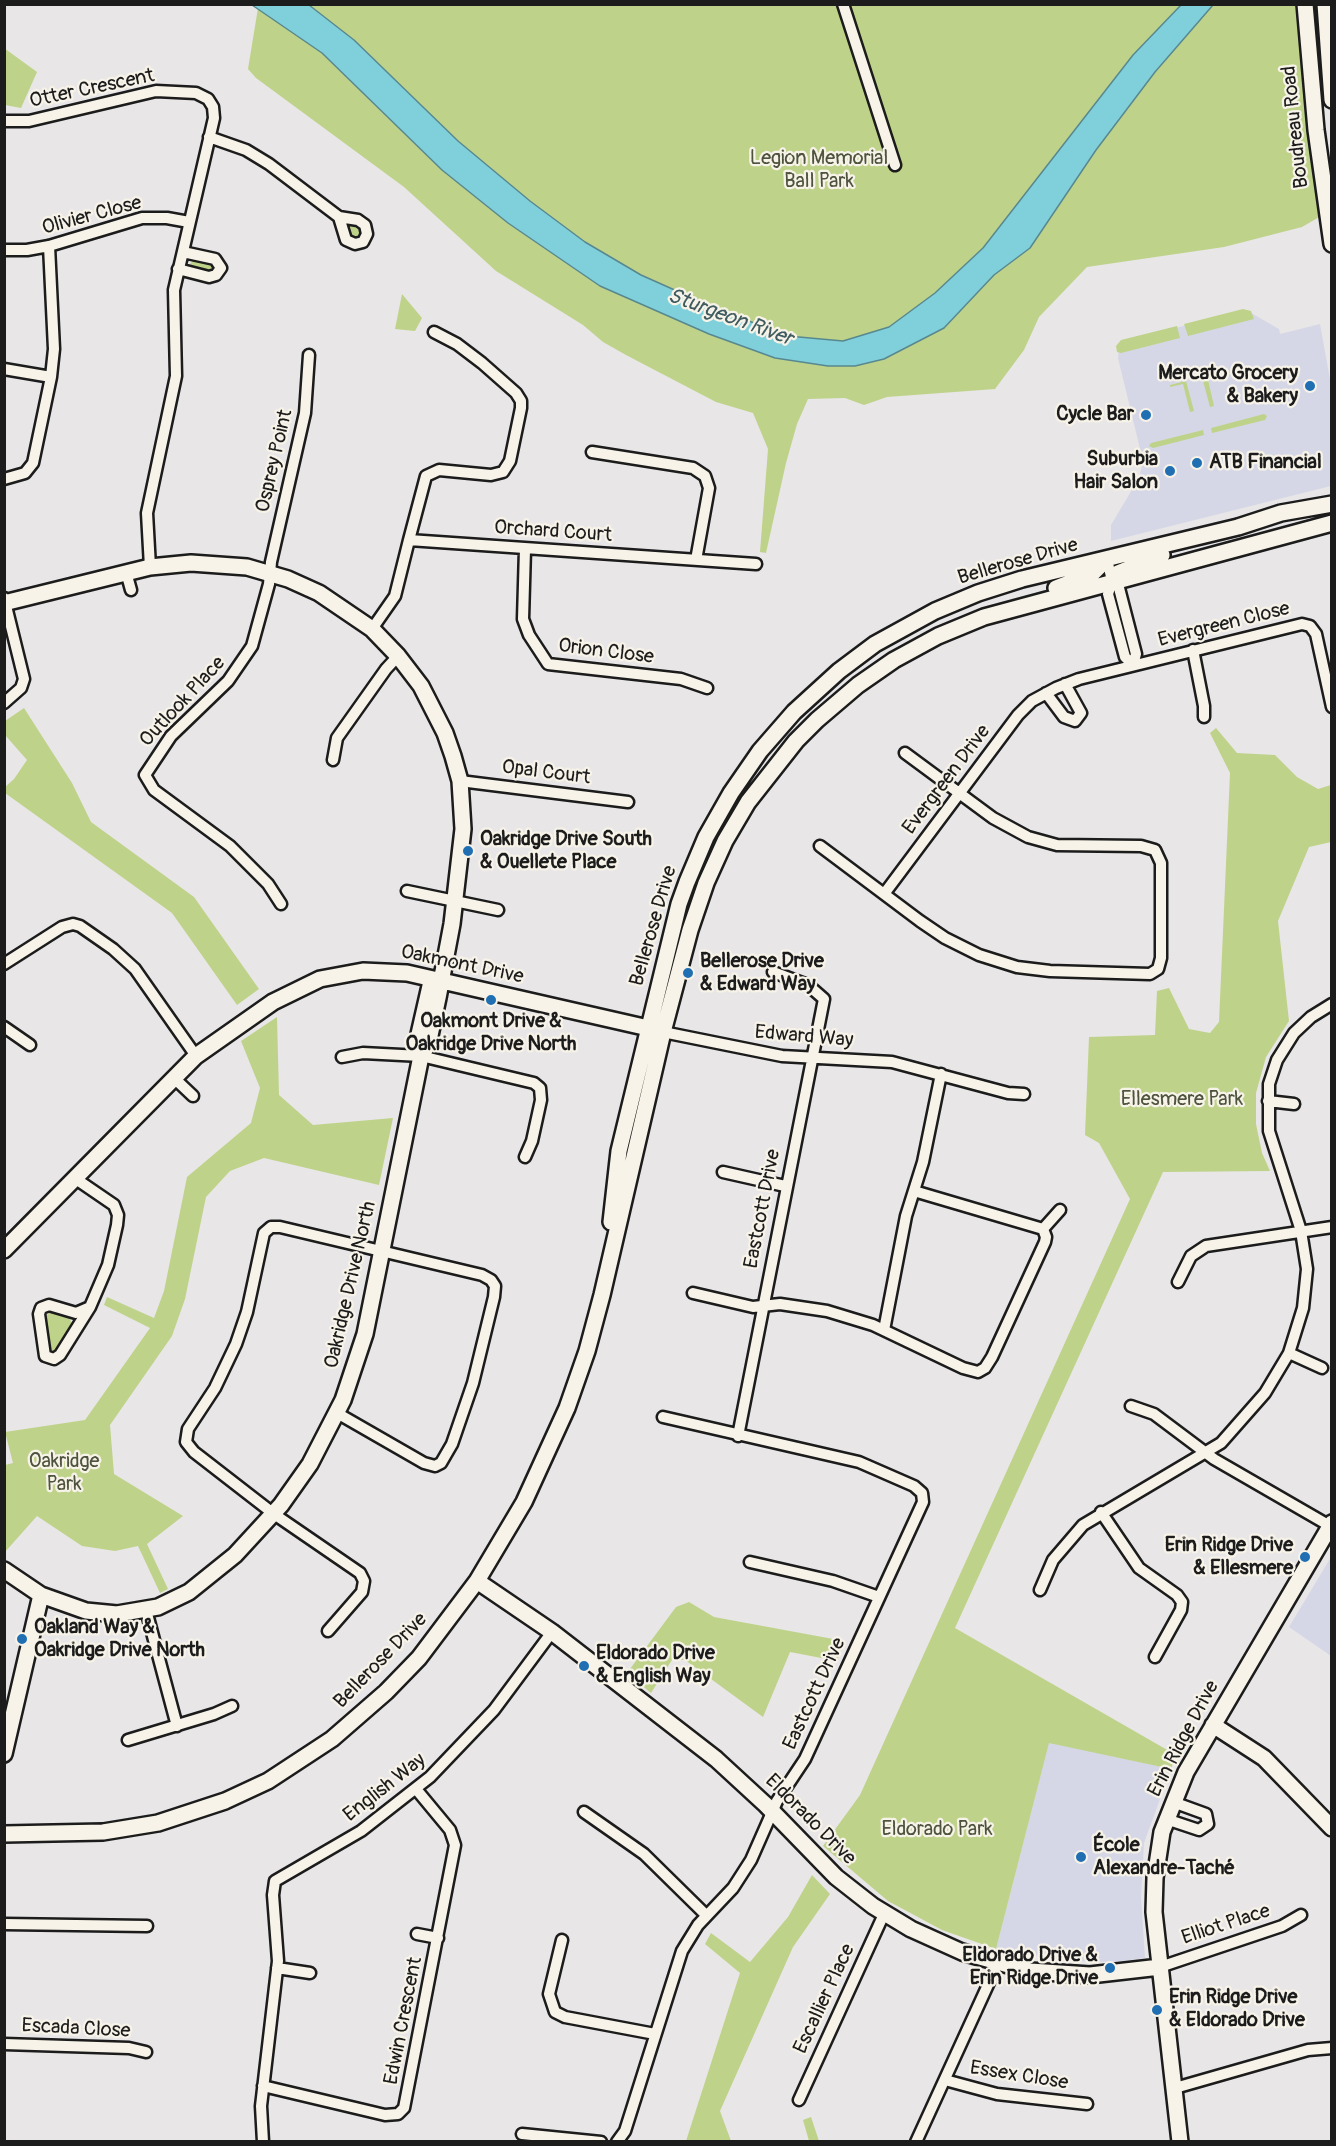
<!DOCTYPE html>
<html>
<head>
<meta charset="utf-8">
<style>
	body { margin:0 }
	#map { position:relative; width:1336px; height:2146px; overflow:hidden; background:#e8e6e7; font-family:Pangolin,sans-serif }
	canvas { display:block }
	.frame { position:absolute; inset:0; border:6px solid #1c1c1c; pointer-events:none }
</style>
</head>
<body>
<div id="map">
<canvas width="1336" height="2146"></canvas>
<div class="frame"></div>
</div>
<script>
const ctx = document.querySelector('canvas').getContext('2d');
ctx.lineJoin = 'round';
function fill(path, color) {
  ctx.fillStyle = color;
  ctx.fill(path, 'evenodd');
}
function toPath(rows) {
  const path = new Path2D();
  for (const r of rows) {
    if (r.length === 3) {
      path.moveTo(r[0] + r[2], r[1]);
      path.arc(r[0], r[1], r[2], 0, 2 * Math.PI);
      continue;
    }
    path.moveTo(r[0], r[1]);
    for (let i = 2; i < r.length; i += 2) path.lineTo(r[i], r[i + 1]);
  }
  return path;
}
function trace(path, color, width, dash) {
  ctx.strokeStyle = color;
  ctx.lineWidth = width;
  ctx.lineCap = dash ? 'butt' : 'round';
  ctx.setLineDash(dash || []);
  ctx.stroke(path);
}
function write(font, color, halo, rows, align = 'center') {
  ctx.font = font + ' Pangolin,sans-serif';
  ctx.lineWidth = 4.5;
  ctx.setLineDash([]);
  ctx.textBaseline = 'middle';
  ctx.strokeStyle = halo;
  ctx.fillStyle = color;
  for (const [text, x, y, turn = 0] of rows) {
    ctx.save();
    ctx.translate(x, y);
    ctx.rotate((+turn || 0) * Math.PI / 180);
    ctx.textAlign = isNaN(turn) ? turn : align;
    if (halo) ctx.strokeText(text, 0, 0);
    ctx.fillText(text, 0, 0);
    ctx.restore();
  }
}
const built = toPath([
	[1246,310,1279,329,1280,334,1320,324,1331,385,1331,486,1111,541,1111,525,1139,478,1143,461,1118,358,1120,342],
	[1331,1557,1332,1656,1331,1656,1289,1627],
	[1049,1742,1171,1769,1144,1843,1141,1898,1145,1958,1115,1962,1071,1961,996,1949]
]);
const green = toPath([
	[309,5,1181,5,1133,55,983,248,935,293,889,327,843,341,789,336,715,308,641,275,585,242,530,201,458,141,354,40],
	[1213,5,1297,5,1321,216,1302,227,1224,247,1087,267,1039,317,1024,350,995,389,887,397,864,405,845,398,808,399,797,424,786,463,766,553,760,552,768,449,753,413,716,402,626,355,603,342,583,325,496,271,404,187,256,78,248,69,258,8,322,53,442,170,508,223,600,286,709,334,775,358,944,328,994,275,1030,248,1096,150,1155,72],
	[4,48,37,72,21,108,5,105],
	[354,231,7],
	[194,259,212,263,214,270,210,273,192,268,190,264],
	[402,294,422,318,415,331,395,329],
	[1243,309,1251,311,1254,319,1188,336,1184,324],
	[1177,326,1180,338,1121,353,1117,352,1116,346,1121,340],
	[1212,374,1213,378,1208,380,1214,406,1210,407,1202,377],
	[1186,381,1194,411,1190,412,1183,384,1170,387,1170,385],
	[1264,414,1267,416,1265,420,1212,433,1211,428],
	[1203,430,1204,435,1153,448,1149,446,1151,443],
	[24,708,72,783,91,822,194,897,259,989,237,1005,172,913,5,793,5,787,14,779,27,760,5,735,5,721],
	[1216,728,1237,753,1275,755,1297,777,1318,789,1331,785,1331,842,1309,847,1278,921,1289,1021,1266,1057,1256,1093,1256,1124,1262,1153,1270,1171,1163,1172,955,1628,1176,1755,1171,1769,1049,1743,996,1949,942,1930,888,1901,823,1846,860,1795,1130,1199,1099,1143,1085,1135,1089,1037,1155,1035,1157,991,1169,988,1189,1029,1210,1033,1219,1022,1230,773,1210,733],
	[277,1017,279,1095,313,1125,393,1118,379,1185,264,1158,230,1171,206,1197,185,1299,172,1336,110,1425,114,1474,183,1516,147,1544,168,1589,160,1593,138,1546,115,1551,82,1546,37,1516,5,1552,5,1465,13,1463,5,1432,85,1420,150,1328,104,1305,107,1297,154,1318,164,1291,187,1177,251,1123,260,1088,241,1041],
	[52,1311,70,1319,73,1327,55,1352,49,1349,45,1316],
	[689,1602,714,1617,844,1641,837,1661,790,1652,763,1717,685,1660,672,1660,651,1693,627,1673,676,1607],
	[812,1875,830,1894,793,1947,720,2111,731,2141,686,2141,740,1973,705,1944,711,1933,750,1962,788,1917],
	[811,2117,819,2141,809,2141,803,2120]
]);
const water = toPath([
	[252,5,309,5,354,40,458,141,530,201,585,242,641,275,715,308,788,336,843,341,889,327,935,293,983,248,1133,55,1181,5,1213,5,1155,72,1096,150,1030,248,994,275,944,328,884,359,855,366,828,366,775,358,709,334,600,286,508,223,442,170,322,53,252,5]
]);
const street = toPath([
	[843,4,895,165],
	[4,121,29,121,156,91,196,93,208,99,213,107,214,118,174,290,176,376,147,513,150,567],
	[209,137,246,150,269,164,339,217,346,240,355,244,363,242,367,234,365,225,358,220,339,217],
	[4,250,27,250,49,246,142,218,167,218,189,222],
	[178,269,209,277,216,275,221,268,215,259,183,252],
	[4,369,51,377],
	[592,452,693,468,705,476,709,488,696,560],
	[4,479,25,473,33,463,51,377,54,349,49,246],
	[409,540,426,476,439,470,491,475,503,472,510,461,521,408,521,401,516,393,482,363,457,344,434,332],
	[525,549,523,619,529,635,548,664,681,679,707,688],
	[1107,559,1112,581,1119,588,1136,654,1133,665],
	[126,572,131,590],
	[1112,581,1108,594,1125,657,1133,665],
	[4,598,24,679,21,688,4,703],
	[372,629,395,596,409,540,756,564],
	[1193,650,1204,706,1204,717],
	[1046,693,1064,717,1075,721,1081,713,1065,684],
	[333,760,337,738,386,669,398,656],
	[460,781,628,802],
	[820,846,920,921,945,938,979,955,1017,967,1050,971,1150,974,1158,969,1161,958,1161,863,1155,850,1141,846,1057,845,1028,837,993,818,905,753],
	[407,891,498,910],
	[884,894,1018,715,1032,701,1056,688,1079,679,1302,624,1310,626,1316,634,1332,707],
	[281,904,268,884,230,846,154,790,145,775,171,736,228,681,252,646,269,584,271,562,305,413,309,355],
	[4,964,62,927,73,924,80,926,113,949,135,969,196,1056],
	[4,1027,30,1045],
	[663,1032,782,1056,892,1062,1008,1093,1024,1094],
	[342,1057,363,1053,421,1056,534,1083,540,1088,541,1100,532,1141,525,1157],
	[174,1078,193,1096],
	[1268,1101,1294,1104],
	[723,1172,785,1186],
	[76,1179,114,1205,118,1215,117,1225,108,1265,90,1307,60,1355,54,1359,45,1356,39,1314,41,1308,49,1305,76,1313,90,1307],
	[914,1191,1043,1229,1060,1210],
	[1178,1282,1191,1256,1206,1246,1332,1227],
	[693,1293,753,1307,780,1304,827,1311,873,1325,963,1368,978,1372,985,1368,992,1357,1045,1242,1046,1237,1043,1229],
	[884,1330,906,1216,923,1162,941,1074],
	[1289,1353,1322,1368],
	[1131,1406,1154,1414,1214,1459,1330,1526],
	[738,1436,824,999,808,985,773,972],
	[1101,1512,1139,1568,1177,1595,1182,1602,1181,1610,1155,1657],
	[750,1562,833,1581,879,1597],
	[1040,1590,1053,1560,1083,1525,1221,1443,1265,1393,1289,1353,1303,1308,1307,1269,1301,1231,1269,1131,1269,1084,1277,1060,1294,1033,1311,1017,1332,1004],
	[146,1610,177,1726],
	[328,1631,362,1592,364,1581,360,1573,274,1514,194,1452,186,1442,188,1429,215,1388,236,1344,247,1312,264,1233,271,1227,280,1227,482,1275,491,1280,495,1286,494,1297,473,1383,452,1444,441,1463,435,1466,424,1463,337,1413],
	[128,1740,214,1714,232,1706],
	[584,1812,644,1854,706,1915],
	[1166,1819,1199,1830,1208,1824,1206,1814,1173,1802],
	[4,1924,147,1926],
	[417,1934,438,1938],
	[562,1940,549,1994,555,2012,565,2017,655,2034],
	[1160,1967,1282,1926,1301,1915],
	[277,1968,310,1973],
	[4,2044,129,2048,146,2052],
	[945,2080,997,2094,1087,2104],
	[263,2086,385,2115,398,2114,404,2108,455,1845,450,1830,416,1789],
	[1175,2088,1308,2050,1332,2048],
	[799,2100,884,1914],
	[522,2134,601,2142],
	[263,2142,261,2106,278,1961,273,1895,275,1881,361,1831,430,1777,494,1710,552,1632],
	[617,2142,625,2131,682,1951,698,1925,733,1888,751,1860,777,1801,805,1759,923,1502,922,1493,914,1486,859,1462,663,1417],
	[916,2142,998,1963]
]);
const secondary = toPath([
	[1305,4,1316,130,1332,244],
	[1325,4,1332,100],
	[1118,573,1162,555],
	[1056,588,1092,574,1107,559],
	[4,603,150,567,191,563,247,567,288,579,319,593,372,629,398,656,421,686,445,733,453,756,460,781,463,829,452,924,438,998,428,1045,421,1056,365,1334,343,1400,310,1464,281,1505,235,1555,189,1592,158,1607,117,1614,86,1611,41,1595,4,1570],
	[421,1056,417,1043,430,986],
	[611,1222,619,1151,679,904,687,882,706,837,731,793,760,751,794,712,839,671,875,644,935,611,978,593,1022,579,1238,527,1281,513,1332,504],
	[4,1250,196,1056,273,1002,320,979,363,971,407,973,657,1030],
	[477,1581,552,1632,716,1759,766,1805,836,1877,873,1906,911,1929,962,1952,1030,1971,1090,1975,1160,1967],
	[1213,1725,1264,1758,1332,1828],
	[4,1754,41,1595],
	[4,1834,103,1832,158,1823,225,1801,268,1781,332,1739,386,1692,419,1658,477,1581,524,1502,567,1408,587,1351,602,1295,663,1032,690,930,706,883,725,841,748,802,796,741,817,720,858,685,894,660,938,636,984,617,1332,523],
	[1180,2142,1154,1912,1155,1878,1162,1832,1186,1772,1332,1523]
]);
const markers = [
	[1310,386,6,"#1f6fb2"],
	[1146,415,6,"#1f6fb2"],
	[1197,463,6,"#1f6fb2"],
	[1170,471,6,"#1f6fb2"],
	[468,851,6,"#1f6fb2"],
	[688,973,6,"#1f6fb2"],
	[491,1000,6,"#1f6fb2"],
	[1305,1557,6,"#1f6fb2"],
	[22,1639,6,"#1f6fb2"],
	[584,1666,6,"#1f6fb2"],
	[1081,1857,6,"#1f6fb2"],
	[1110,1968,6,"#1f6fb2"],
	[1157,2010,6,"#1f6fb2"]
];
const streetNames = [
	["Otter Crescent",92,89,-12],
	["Boudreau Road",1296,127,-96],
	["Olivier Close",92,216,-15],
	["Osprey Point",275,461,-77],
	["Orchard Court",553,532,4],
	["Bellerose Drive",1018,562,-16],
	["Evergreen Close",1224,625,-14],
	["Orion Close",606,652,7],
	["Outlook Place",183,702,-47],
	["Opal Court",546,773,7],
	["Evergreen Drive",947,780,-53],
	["Bellerose Drive",654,926,-74],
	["Oakmont Drive",462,965,12],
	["Edward Way",804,1037,5],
	["Eastcott Drive",763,1209,-79],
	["Oakridge Drive North",351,1285,-77],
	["Bellerose Drive",381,1661,-46],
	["Eastcott Drive",815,1694,-65],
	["Erin Ridge Drive",1184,1739,-62],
	["English Way",385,1788,-38],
	["Eldorado Drive",810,1820,45],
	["Elliot Place",1226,1925,-18],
	["Escallier Place",825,1999,-65],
	["Edwin Crescent",404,2021,-79],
	["Escada Close",76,2029,3],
	["Essex Close",1019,2076,9]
];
const parkNames = [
	["Legion Memorial",819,159],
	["Ball Park",819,182],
	["Ellesmere Park",1182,1100],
	["Oakridge",64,1462],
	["Park",64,1485],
	["Eldorado Park",937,1830]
];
const poiNames = [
	["Mercato Grocery",1298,374,"right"],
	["& Bakery",1298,397,"right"],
	["Cycle Bar",1134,415,"right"],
	["Suburbia",1158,460,"right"],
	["Hair Salon",1158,483,"right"],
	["ATB Financial",1209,463],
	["Oakridge Drive South",480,840],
	["& Ouellete Place",480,863],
	["Bellerose Drive",700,962],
	["& Edward Way",700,985],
	["Oakmont Drive &",491,1022,"center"],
	["Oakridge Drive North",491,1045,"center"],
	["Erin Ridge Drive",1293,1546,"right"],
	["& Ellesmere",1293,1569,"right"],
	["Oakland Way &",34,1628],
	["Oakridge Drive North",34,1651],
	["Eldorado Drive",596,1654],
	["& English Way",596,1677],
	["École",1093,1846],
	["Alexandre-Taché",1093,1869],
	["Eldorado Drive &",1098,1956,"right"],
	["Erin Ridge Drive",1098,1979,"right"],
	["Erin Ridge Drive",1169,1998],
	["& Eldorado Drive",1169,2021]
];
const waterNames = [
	["Sturgeon River",730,318,20]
];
fill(built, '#d5d7e6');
fill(green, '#bed389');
fill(water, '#80d0dc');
trace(water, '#58888f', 1.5);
trace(street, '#1c1c1c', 15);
trace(secondary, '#1c1c1c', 20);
trace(street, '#f7f3e8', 10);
trace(secondary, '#f7f3e8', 15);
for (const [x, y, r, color] of markers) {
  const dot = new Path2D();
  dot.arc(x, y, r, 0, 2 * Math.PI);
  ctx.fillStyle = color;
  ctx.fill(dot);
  trace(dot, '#f7f3e8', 2);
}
write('20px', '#1c1c1c', '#f7f3e8', streetNames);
write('20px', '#4d533d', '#f7f3e8', parkNames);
write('bold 20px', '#1c1c1c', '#f7f3e8', poiNames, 'left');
write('italic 21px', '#3f5b5f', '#f7f3e8', waterNames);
</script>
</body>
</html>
